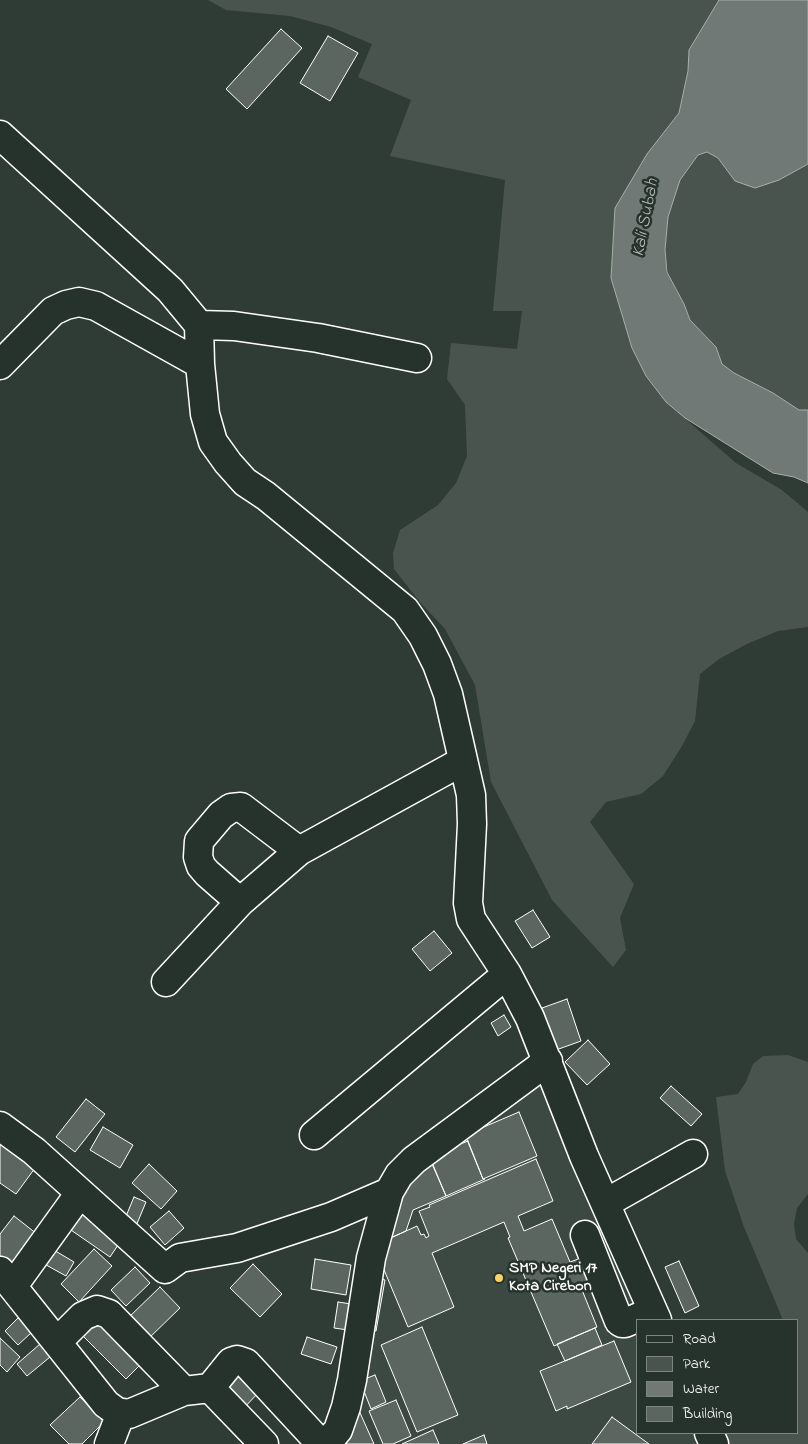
<!DOCTYPE html>
<html>
<head>
<meta charset="utf-8">
<style>
	body { margin:0 }
	#map { position:relative; width:808px; height:1444px; overflow:hidden; background:#2f3b35; font-family:"Indie Flower",sans-serif }
	canvas { display:block }
	.legend { position:absolute; left:636px; top:1319px; width:162px; height:115px; box-sizing:border-box; background:#26332d; border:1px solid #7d8581; margin:0; padding:6px 9px; list-style:none; font-size:15px; color:#fff }
	.legend li { display:flex; align-items:center; gap:10px; height:25px }
	.legend b { width:25px; border:1px solid #7d8581 }
</style>
</head>
<body>
<div id="map">
<canvas width="808" height="1444"></canvas>
<ul class="legend">
<li><b style="height:6px;background:#26332d"></b>Road</li>
<li><b style="height:14px;background:#4a544f"></b>Park</li>
<li><b style="height:14px;background:#707975"></b>Water</li>
<li><b style="height:14px;background:#5b6661"></b>Building</li>
</ul>
</div>
<script>
const ctx = document.querySelector('canvas').getContext('2d');
ctx.lineJoin = 'round';
function fill(path, color) {
  ctx.fillStyle = color;
  ctx.fill(path, 'evenodd');
}
function toPath(rows) {
  const path = new Path2D();
  for (const r of rows) {
    path.moveTo(r[0], r[1]);
    for (let i = 2; i < r.length; i += 2) path.lineTo(r[i], r[i + 1]);
  }
  return path;
}
function trace(path, color, width, dash) {
  ctx.strokeStyle = color;
  ctx.lineWidth = width;
  ctx.lineCap = dash ? 'butt' : 'round';
  ctx.setLineDash(dash || []);
  ctx.stroke(path);
}
function write(font, color, halo, rows, align = 'center') {
  ctx.font = font + ' "Indie Flower",sans-serif';
  ctx.lineWidth = 5;
  ctx.setLineDash([]);
  ctx.textBaseline = 'middle';
  ctx.strokeStyle = halo;
  ctx.fillStyle = color;
  for (const [text, x, y, turn = 0] of rows) {
    ctx.save();
    ctx.translate(x, y);
    ctx.rotate((+turn || 0) * Math.PI / 180);
    ctx.textAlign = isNaN(turn) ? turn : align;
    if (halo) ctx.strokeText(text, 0, 0);
    ctx.fillText(text, 0, 0);
    ctx.restore();
  }
}
const built = toPath([
	[539,1075,646,1320,637,1320,637,1433,695,1433,700,1444,375,1444,354,1397,390,1195]
]);
const green = toPath([
	[208,0,719,0,689,50,688,71,679,113,647,154,615,208,611,278,632,348,646,376,666,402,736,463,782,490,808,512,808,627,778,631,747,644,719,659,700,674,695,721,682,746,663,776,641,794,606,802,590,822,634,884,620,918,626,950,613,967,552,900,491,782,475,685,445,629,419,601,394,569,393,553,400,530,438,505,456,483,467,456,465,405,447,379,451,343,517,349,522,311,493,311,505,180,390,156,411,100,358,77,372,44,331,27,290,16,226,10],
	[707,152,718,158,735,181,779,180,808,164,808,410,799,410,773,393,734,373,722,364,716,347,690,320,684,304,668,272,665,250,668,217,675,191,680,180,698,155],
	[788,1055,808,1062,808,1194,797,1208,794,1224,796,1239,808,1253,808,1444,728,1444,723,1433,797,1433,797,1320,783,1320,744,1227,725,1171,716,1097,738,1094,746,1082,753,1064,763,1056]
]);
const water = toPath([
	[719,0,808,0,808,164,779,180,755,188,735,181,718,158,707,152,698,155,680,180,668,217,665,250,667,272,684,304,690,320,716,347,722,364,734,373,773,393,799,410,808,410,808,483,794,477,773,473,685,418,666,402,646,376,632,348,611,278,615,208,647,154,679,113,688,71,689,50,719,0]
]);
const building = toPath([
	[281,29,302,48,247,109,226,89,281,29],
	[328,36,358,53,330,101,300,83,328,36],
	[533,910,550,937,532,948,515,921,533,910],
	[434,931,452,953,430,971,412,949,434,931],
	[567,999,581,1041,556,1050,542,1008,567,999],
	[504,1015,511,1027,498,1036,491,1023,504,1015],
	[588,1040,610,1064,587,1085,565,1062,588,1040],
	[671,1086,702,1114,691,1126,660,1098,671,1086],
	[86,1099,105,1114,75,1152,56,1137,86,1099],
	[519,1112,537,1156,483,1179,465,1135,519,1112],
	[103,1127,133,1145,120,1168,90,1150,103,1127],
	[0,1138,38,1164,16,1194,0,1183,0,1138],
	[468,1141,483,1179,485,1179,446,1196,429,1157,468,1141],
	[536,1159,553,1201,518,1216,524,1231,552,1219,570,1262,581,1258,590,1281,580,1285,597,1327,554,1346,508,1238,510,1237,504,1222,432,1253,454,1307,408,1327,377,1253,390,1247,386,1240,417,1226,421,1235,424,1234,426,1238,429,1236,419,1211,430,1207,429,1205,536,1159],
	[431,1160,446,1196,413,1210,406,1231,386,1240,406,1178,431,1160],
	[149,1164,177,1191,161,1209,132,1183,149,1164],
	[134,1197,146,1202,136,1226,124,1221,134,1197],
	[80,1211,122,1239,110,1257,68,1228,80,1211],
	[169,1211,184,1228,165,1245,150,1227,169,1211],
	[14,1216,42,1238,11,1276,0,1267,0,1234,14,1216],
	[47,1246,74,1262,66,1276,39,1261,47,1246],
	[94,1249,112,1266,79,1302,61,1284,94,1249],
	[315,1259,351,1265,346,1295,311,1289,315,1259],
	[679,1261,699,1306,685,1313,665,1267,679,1261],
	[253,1264,282,1294,260,1317,230,1288,253,1264],
	[135,1267,150,1283,126,1306,111,1290,135,1267],
	[372,1277,385,1280,376,1331,363,1329,372,1277],
	[160,1287,180,1308,146,1341,126,1320,160,1287],
	[338,1302,358,1305,355,1331,334,1328,338,1302],
	[101,1316,145,1360,126,1379,82,1335,101,1316],
	[18,1318,32,1332,18,1345,5,1331,18,1318],
	[422,1327,458,1415,417,1432,381,1345,422,1327],
	[595,1328,602,1345,565,1361,557,1344,595,1328],
	[307,1337,337,1347,331,1364,301,1354,307,1337],
	[0,1338,20,1357,7,1372,0,1365,0,1338],
	[614,1341,631,1382,567,1409,567,1406,556,1411,540,1371,614,1341],
	[40,1344,50,1357,27,1376,17,1364,40,1344],
	[235,1368,260,1391,241,1411,216,1388,235,1368],
	[375,1375,386,1402,371,1409,360,1381,375,1375],
	[80,1397,104,1422,82,1444,69,1444,50,1425,80,1397],
	[396,1400,411,1436,393,1444,383,1444,369,1411,396,1400],
	[357,1406,374,1444,344,1444,357,1406],
	[612,1417,649,1444,592,1444,612,1417],
	[433,1430,439,1444,402,1444,433,1430],
	[484,1435,487,1444,463,1444,484,1435]
]);
const minor = toPath([
	[0,135,170,290,199,325,200,364,205,414,213,442,228,463,245,482,266,496,405,610,423,636,437,664,448,694,471,795,472,824,468,903,471,919,507,974,530,1018,584,1156,657,1320],
	[199,325,234,326,318,338,417,358],
	[0,365,53,311,66,305,79,302,96,306,200,364],
	[240,902,207,873,201,866,198,857,199,841,221,815,231,808,241,807,299,851],
	[166,982,240,902,299,851,463,761],
	[0,1126,34,1151,165,1269,180,1258,237,1248,331,1217,389,1192],
	[314,1135,507,974],
	[606,1203,693,1154],
	[585,1235,619,1321,622,1323,625,1323,653,1311],
	[0,1271,106,1404,117,1412,129,1414,184,1391,210,1388],
	[13,1286,80,1193],
	[57,1342,83,1316,97,1310,109,1314,184,1391],
	[709,1433,714,1444],
	[109,1444,121,1413],
	[264,1444,210,1388,231,1362,237,1360,246,1363,321,1444],
	[326,1444,338,1430,346,1407,352,1380,371,1258,389,1192,399,1175,414,1160,548,1061]
]);
const markers = [
	[499,1278,5,"#ffd166"]
];
const poiNames = [
	["SMP Negeri 17",509,1269],
	["Kota Cirebon",509,1287]
];
const waterNames = [
	["Kali Subah",647,218,-79]
];
fill(built, '#3c4842');
fill(green, '#4a544f');
fill(water, '#707975');
trace(water, '#a9afac', 1);
fill(building, '#5b6661');
trace(building, '#fff', 1);
trace(minor, '#fff', 31);
trace(minor, '#26332d', 28);
for (const [x, y, r, color] of markers) {
  const dot = new Path2D();
  dot.arc(x, y, r, 0, 2 * Math.PI);
  ctx.fillStyle = color;
  ctx.fill(dot);
  trace(dot, '#26332d', 2);
}
write('bold 16px', '#fff', '#26332d', poiNames, 'left');
write('italic 18px', '#b8bcba', '#26332d', waterNames);
</script>
</body>
</html>
